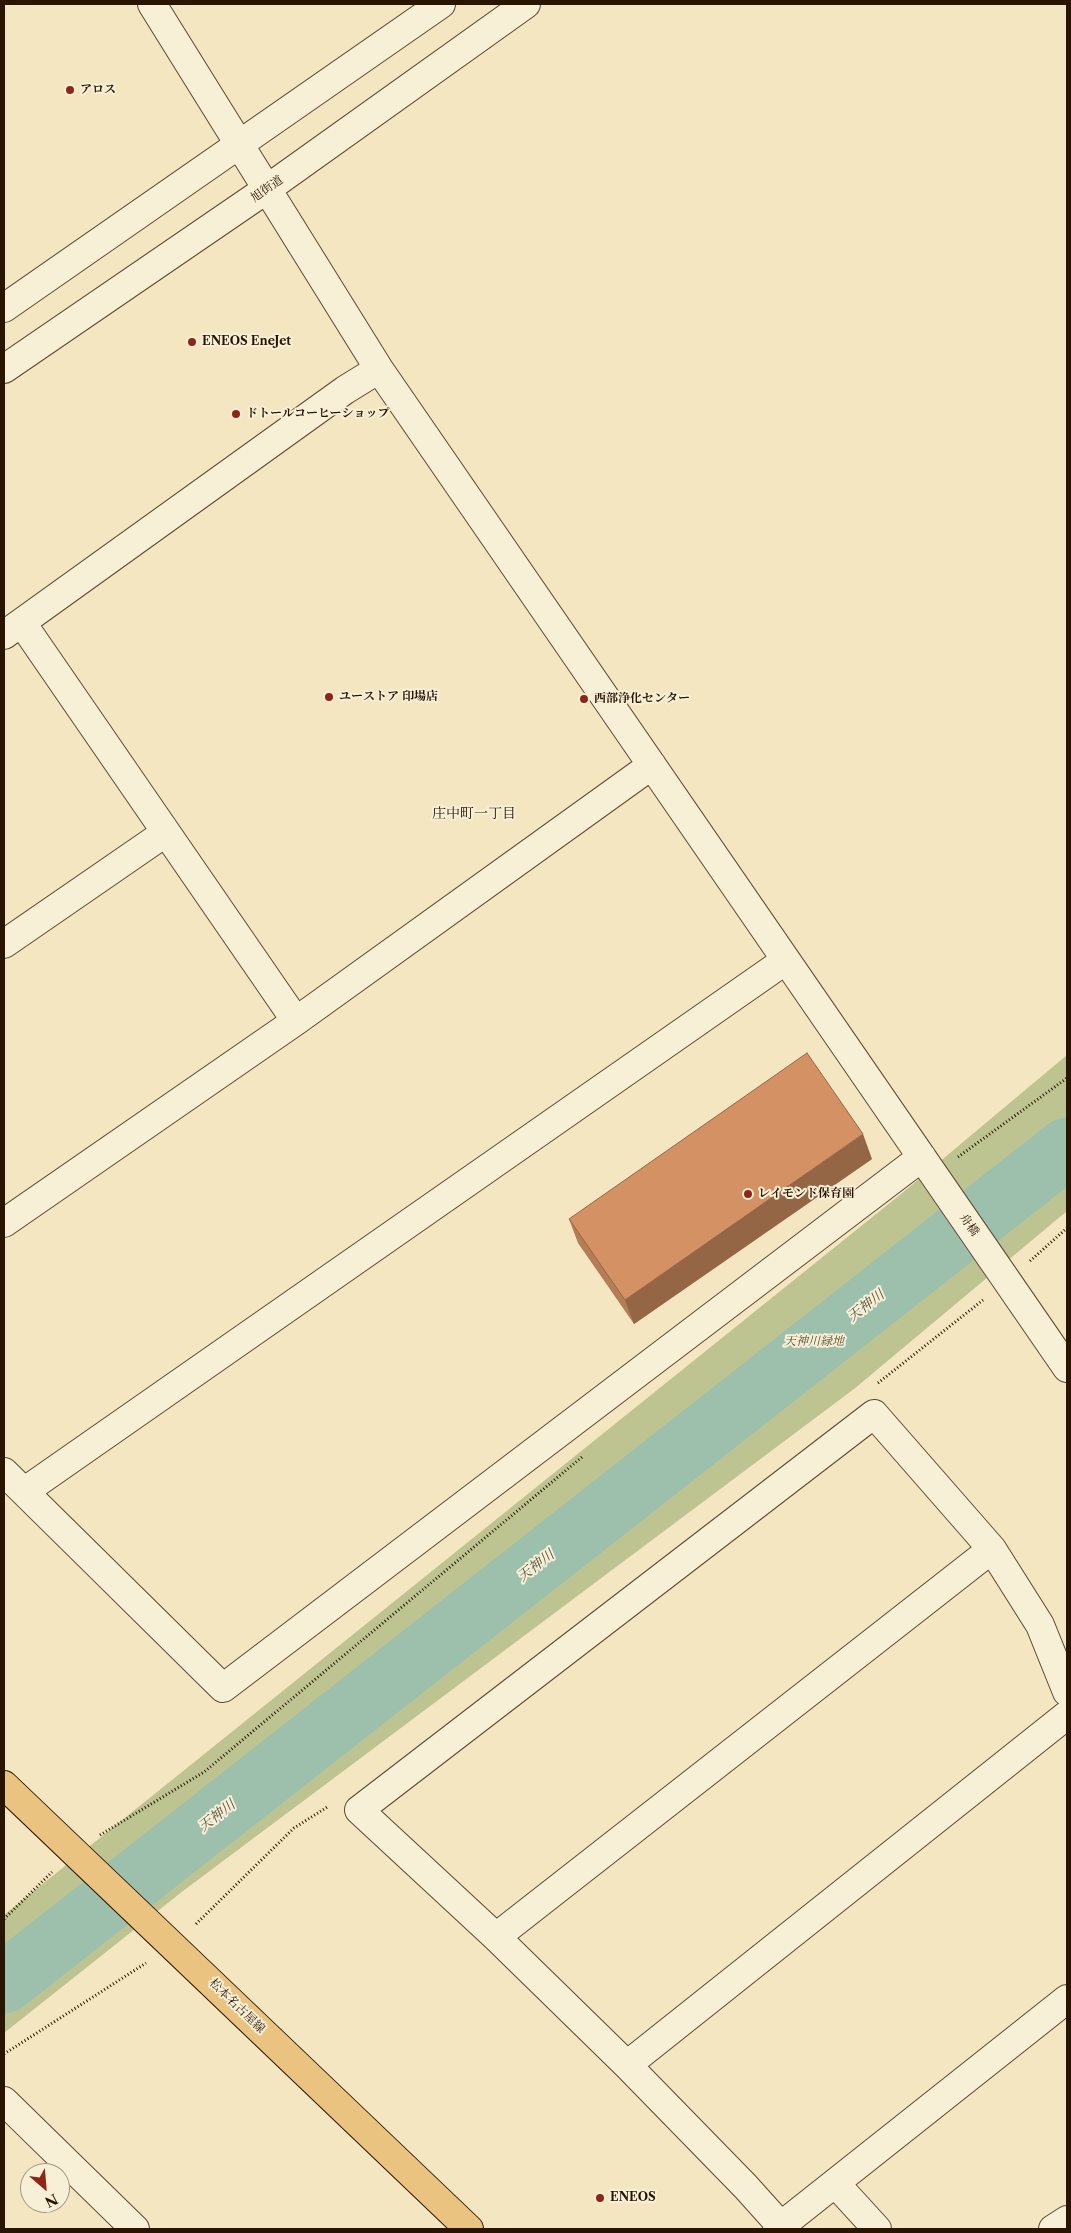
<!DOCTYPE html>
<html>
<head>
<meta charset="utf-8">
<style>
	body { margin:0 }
	#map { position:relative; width:1071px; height:2233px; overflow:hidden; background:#f4e6c1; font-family:"Libre Caslon Text",serif }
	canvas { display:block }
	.frame { position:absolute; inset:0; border:5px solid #291400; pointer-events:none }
	.north { position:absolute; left:20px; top:2163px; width:50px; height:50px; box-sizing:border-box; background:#f8efd7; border:1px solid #a59781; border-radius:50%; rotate:153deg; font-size:14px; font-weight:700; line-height:20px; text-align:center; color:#291400 }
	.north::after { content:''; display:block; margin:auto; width:18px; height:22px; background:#8f2418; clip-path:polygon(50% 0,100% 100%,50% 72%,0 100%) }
</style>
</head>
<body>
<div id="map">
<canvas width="1071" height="2233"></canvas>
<div class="frame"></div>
<div class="north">N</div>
</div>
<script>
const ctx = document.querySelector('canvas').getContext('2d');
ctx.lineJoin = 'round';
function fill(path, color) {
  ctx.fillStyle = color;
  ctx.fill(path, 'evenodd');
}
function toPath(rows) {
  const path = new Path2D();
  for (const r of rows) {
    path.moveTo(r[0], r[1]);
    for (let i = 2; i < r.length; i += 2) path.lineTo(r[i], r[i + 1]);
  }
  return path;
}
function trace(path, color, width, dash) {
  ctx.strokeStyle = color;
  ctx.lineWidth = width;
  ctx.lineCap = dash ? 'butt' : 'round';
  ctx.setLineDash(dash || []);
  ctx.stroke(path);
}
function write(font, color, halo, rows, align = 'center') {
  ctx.font = font + ' "Libre Caslon Text","Noto Serif JP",serif';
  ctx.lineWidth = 4;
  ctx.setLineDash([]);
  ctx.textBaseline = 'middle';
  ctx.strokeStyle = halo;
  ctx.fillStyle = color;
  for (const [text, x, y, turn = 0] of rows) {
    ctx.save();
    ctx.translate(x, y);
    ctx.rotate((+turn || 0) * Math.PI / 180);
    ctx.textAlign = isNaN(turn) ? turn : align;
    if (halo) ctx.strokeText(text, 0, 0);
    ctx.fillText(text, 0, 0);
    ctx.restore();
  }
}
const green = toPath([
	[1067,1055,1067,1211,854,1389,183,1891,4,2033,4,1915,901,1194]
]);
const river = toPath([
	[4,1983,1067,1148]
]);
const path = toPath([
	[958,1157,1067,1078],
	[1030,1261,1067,1228],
	[878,1383,983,1300],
	[100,1835,204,1772,582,1457],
	[4,1919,52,1872],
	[196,1924,294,1828,329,1806],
	[4,2054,146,1963]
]);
const minor = toPath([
	[152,4,379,369,1067,1368],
	[4,308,441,4],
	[4,369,267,189,526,4],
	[22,623,296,1021],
	[4,635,345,390,379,369],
	[4,944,165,833],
	[4,1223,296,1021,652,765],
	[4,1472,223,1688,922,1157],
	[25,1491,786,960],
	[496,1937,992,1549],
	[627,2065,1067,1715],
	[4,2101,135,2229],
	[835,2183,877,2229],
	[781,2226,746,2187,627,2065,496,1937,359,1810,874,1414,992,1549,1040,1625,1067,1692],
	[777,2229,1067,1999],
	[1053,2229,1067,2220]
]);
const major = toPath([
	[4,1785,469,2229]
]);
const wall = toPath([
	[872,1159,634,1324,578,1243,569,1219]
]);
const shadedWall = toPath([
	[863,1134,872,1159,634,1324,625,1300]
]);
const building = toPath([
	[807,1053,863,1134,625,1300,569,1219,807,1053]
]);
const markers = [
	[70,90,5,"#8f2418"],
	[192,342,5,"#8f2418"],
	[236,414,5,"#8f2418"],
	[329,697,5,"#8f2418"],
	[584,699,5,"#8f2418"],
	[748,1194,5,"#8f2418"],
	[600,2198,5,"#8f2418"]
];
const poiNames = [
	["アロス",80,90],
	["ENEOS EneJet",202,342],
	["ドトールコーヒーショップ",246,414],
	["ユーストア 印場店",339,697],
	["西部浄化センター",594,699],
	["レイモンド保育園",758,1194],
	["ENEOS",610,2198]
];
const streetNames = [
	["旭街道",267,189,-35],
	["舟橋",969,1225,55],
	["松本名古屋線",237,2006,44]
];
const parkNames = [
	["天神川緑地",814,1342]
];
const neighbourhoodNames = [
	["庄中町一丁目",474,814]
];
const waterNames = [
	["天神川",866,1306,-38],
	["天神川",536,1566,-38],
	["天神川",217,1816,-38]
];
fill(green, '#bdc492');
trace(river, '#9dc0ad', 61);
trace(minor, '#5c4830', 30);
trace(major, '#291400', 30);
trace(path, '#291400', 3, [1, 2.5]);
trace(minor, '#f8efd7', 28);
trace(major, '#eac380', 28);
fill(wall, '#b57d56');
fill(shadedWall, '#946646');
fill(building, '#d39164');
trace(building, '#946646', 1);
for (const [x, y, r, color] of markers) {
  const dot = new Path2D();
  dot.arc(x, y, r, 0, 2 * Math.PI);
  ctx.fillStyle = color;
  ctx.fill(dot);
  trace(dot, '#f8efd7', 2);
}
write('bold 12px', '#291400', '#f8efd7', poiNames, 'left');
write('12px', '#291400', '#f8efd7', streetNames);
write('italic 12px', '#5d5233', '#f8efd7', parkNames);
write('14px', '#291400', '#f8efd7', neighbourhoodNames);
write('italic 14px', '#52503d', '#f8efd7', waterNames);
</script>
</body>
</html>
